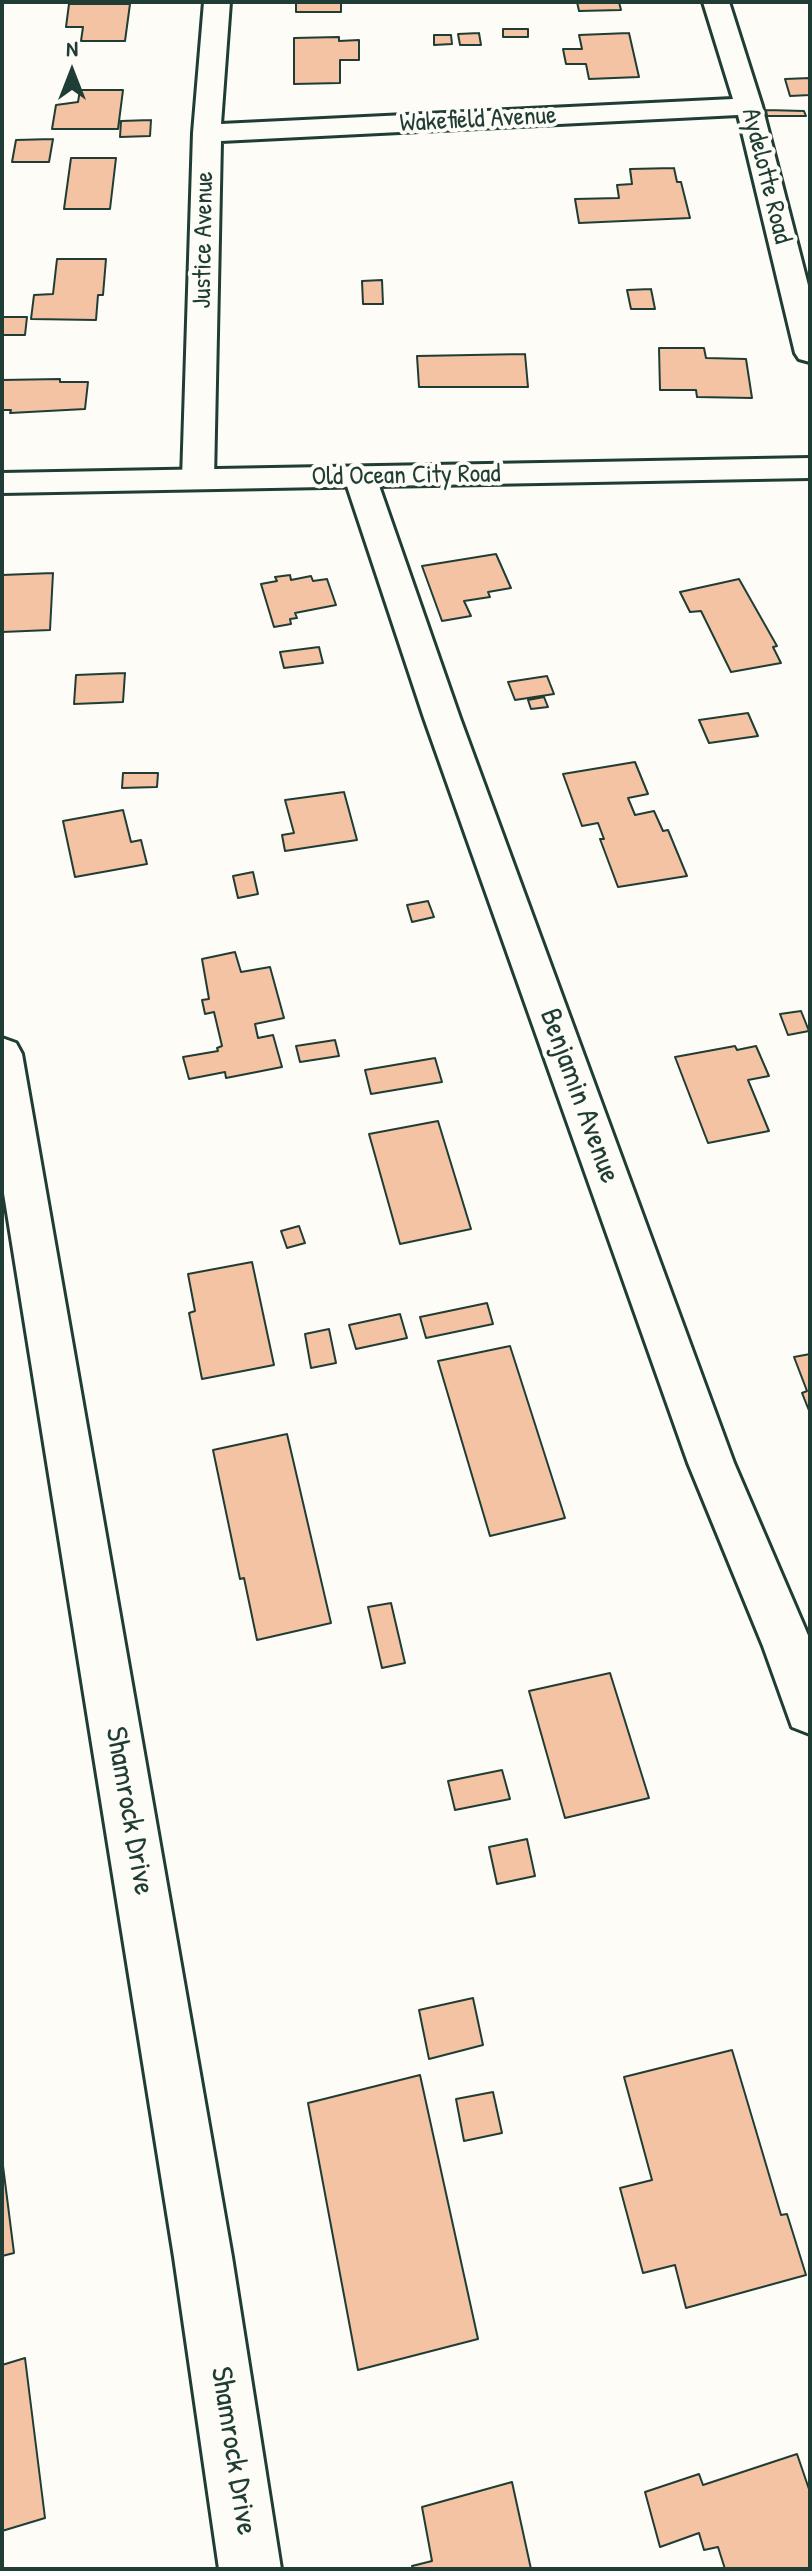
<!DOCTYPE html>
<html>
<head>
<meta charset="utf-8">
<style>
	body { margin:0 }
	#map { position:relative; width:812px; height:2571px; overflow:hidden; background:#fdfcf7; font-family:"Patrick Hand",sans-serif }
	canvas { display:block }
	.frame { position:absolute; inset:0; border:4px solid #1f3d34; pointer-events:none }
	.north { position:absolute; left:32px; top:32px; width:80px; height:80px; -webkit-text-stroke:6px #fdfcf7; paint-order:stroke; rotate:0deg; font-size:22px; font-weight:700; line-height:32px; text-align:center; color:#1f3d34 }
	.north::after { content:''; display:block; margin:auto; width:28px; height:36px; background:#1f3d34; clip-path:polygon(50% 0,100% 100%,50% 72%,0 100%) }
</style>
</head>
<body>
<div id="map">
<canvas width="812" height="2571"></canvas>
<div class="frame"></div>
<div class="north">N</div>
</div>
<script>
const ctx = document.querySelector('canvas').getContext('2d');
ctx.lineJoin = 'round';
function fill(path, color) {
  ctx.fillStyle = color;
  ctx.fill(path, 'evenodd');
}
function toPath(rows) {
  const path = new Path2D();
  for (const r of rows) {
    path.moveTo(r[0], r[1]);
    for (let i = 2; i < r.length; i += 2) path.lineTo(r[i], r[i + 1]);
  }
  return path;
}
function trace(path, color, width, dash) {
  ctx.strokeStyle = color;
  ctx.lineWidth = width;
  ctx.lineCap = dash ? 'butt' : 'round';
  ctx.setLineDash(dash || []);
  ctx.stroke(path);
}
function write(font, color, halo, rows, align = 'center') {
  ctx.font = font + ' "Patrick Hand",sans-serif';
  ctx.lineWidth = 8;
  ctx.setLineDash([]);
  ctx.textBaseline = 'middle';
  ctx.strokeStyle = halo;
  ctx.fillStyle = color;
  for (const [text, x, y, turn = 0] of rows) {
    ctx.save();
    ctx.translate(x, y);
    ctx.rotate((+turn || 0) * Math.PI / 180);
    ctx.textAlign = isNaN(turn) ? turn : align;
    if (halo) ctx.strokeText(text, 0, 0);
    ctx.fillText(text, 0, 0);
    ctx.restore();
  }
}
const building = toPath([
	[296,2,341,2,341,12,296,12,296,2],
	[577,2,619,2,621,10,579,11,577,2],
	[69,4,130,4,125,41,81,41,83,27,66,27,69,4],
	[503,29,528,29,528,37,503,37,503,29],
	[479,33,481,45,460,45,458,34,479,33],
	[629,33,639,77,589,79,586,64,566,64,563,49,582,49,579,35,629,33],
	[434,35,451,35,452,44,434,45,434,35],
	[339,37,339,41,359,40,359,60,340,60,340,83,294,84,294,38,339,37],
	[810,78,810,95,790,96,785,79,810,78],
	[80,90,123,90,118,129,52,129,56,105,78,102,80,90],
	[766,110,804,111,806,116,767,116,766,110],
	[151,120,150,136,120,137,121,121,151,120],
	[53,139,49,162,12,162,16,140,53,139],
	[71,158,116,158,110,209,64,209,71,158],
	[674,168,677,182,681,182,690,218,579,223,575,199,619,198,617,185,632,184,630,169,674,168],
	[57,259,106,259,103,295,98,295,96,320,31,319,34,295,53,294,57,259],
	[382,280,383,304,363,304,362,281,382,280],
	[651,289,655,309,631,309,627,290,651,289],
	[2,317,27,317,25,335,2,335,2,317],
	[659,348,704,348,706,358,746,359,752,398,697,397,696,390,660,390,659,348],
	[525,354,528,387,419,387,417,356,525,354],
	[60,379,60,382,88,382,85,409,10,413,11,410,2,410,2,380,60,379],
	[496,554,511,588,488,592,490,597,464,601,471,616,442,621,422,566,496,554],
	[53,573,50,630,2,632,2,575,53,573],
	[290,575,291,580,311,576,313,581,327,579,336,605,295,613,297,618,290,619,291,624,274,627,261,584,277,581,275,577,290,575],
	[739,579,777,646,773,647,781,663,731,672,701,611,690,612,680,592,739,579],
	[319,647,323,663,284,668,280,652,319,647],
	[125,673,123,702,74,704,76,675,125,673],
	[547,676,554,694,515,700,508,682,547,676],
	[544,697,548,707,531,709,528,700,544,697],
	[748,713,758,736,709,743,699,720,748,713],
	[635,762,648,794,628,798,635,815,654,811,663,831,668,830,687,876,618,887,600,839,604,839,598,823,582,826,563,774,635,762],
	[123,773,158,773,157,787,122,788,123,773],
	[344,792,357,840,285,851,282,835,294,833,285,800,344,792],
	[123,810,131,842,141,840,147,864,75,877,63,821,123,810],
	[253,872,258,894,238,898,233,876,253,872],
	[428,901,434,917,412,922,407,905,428,901],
	[235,952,241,972,270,967,284,1018,255,1024,258,1038,273,1035,282,1067,226,1078,225,1072,189,1079,183,1057,218,1051,217,1048,222,1046,214,1012,205,1014,202,1000,209,999,202,959,235,952],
	[801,1011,809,1031,788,1035,780,1014,801,1011],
	[335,1040,339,1056,300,1062,296,1046,335,1040],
	[735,1046,737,1050,756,1046,769,1076,748,1080,769,1131,708,1143,675,1057,735,1046],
	[435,1058,442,1082,371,1094,365,1070,435,1058],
	[438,1121,471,1229,400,1244,369,1134,438,1121],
	[299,1226,305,1243,287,1248,281,1231,299,1226],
	[252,1262,274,1365,202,1379,189,1313,195,1311,188,1274,252,1262],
	[487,1303,493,1324,426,1338,420,1317,487,1303],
	[400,1314,407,1338,356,1349,349,1325,400,1314],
	[329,1329,336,1363,311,1368,305,1334,329,1329],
	[510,1346,565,1518,490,1536,438,1361,510,1346],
	[810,1354,810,1413,802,1393,807,1391,794,1357,810,1354],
	[287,1434,331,1623,257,1640,244,1578,240,1579,213,1450,287,1434],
	[391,1603,405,1663,382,1668,368,1607,391,1603],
	[610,1673,649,1798,565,1818,529,1691,610,1673],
	[502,1770,510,1799,455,1810,448,1781,502,1770],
	[527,1839,535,1876,497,1884,489,1847,527,1839],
	[473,1998,483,2045,429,2059,419,2010,473,1998],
	[732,2050,781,2215,787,2214,806,2275,686,2308,675,2265,643,2273,620,2188,652,2180,624,2077,732,2050],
	[420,2075,478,2339,358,2370,308,2103,420,2075],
	[493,2092,502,2133,464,2141,456,2099,493,2092],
	[2,2158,14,2253,2,2256,2,2158],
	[25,2358,45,2518,2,2531,2,2365,25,2358],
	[797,2454,810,2492,810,2569,725,2569,718,2547,704,2550,699,2533,660,2547,645,2492,699,2474,703,2485,797,2454],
	[512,2482,531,2569,413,2569,412,2566,432,2561,422,2507,512,2482]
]);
const minor = toPath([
	[204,2,230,2,221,124,733,99,703,2,729,2,762,106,810,293,810,362,799,359,795,353,738,115,221,141,214,479,209,486,198,489,187,486,182,479,193,133,204,2],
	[360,467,371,470,376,477,460,718,734,1463,810,1640,810,1734,792,1727,763,1646,688,1463,424,718,344,477,349,470,360,467],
	[2,1038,16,1043,22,1054,232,2257,281,2569,219,2569,174,2257,2,1181,2,1038]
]);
const secondary = toPath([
	[810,458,810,478,2,493,2,473,810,458]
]);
const farStreetnames = [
	["Wakefield Avenue",478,120,-3],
	["Aydelotte Road",766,176,76],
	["Justice Avenue",204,240,-89],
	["Old Ocean City Road",406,476,-1]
];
const streetNames = [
	["Benjamin Avenue",579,1096,70],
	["Shamrock Drive",129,1811,80],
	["Shamrock Drive",233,2451,81]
];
fill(building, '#f4c3a4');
trace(building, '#1f3d34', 2);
trace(minor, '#1f3d34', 6);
trace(secondary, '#1f3d34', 6);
fill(minor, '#fdfcf7');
fill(secondary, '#fdfcf7');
write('26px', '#1f3d34', '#fdfcf7', farStreetnames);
write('30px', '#1f3d34', '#fdfcf7', streetNames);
</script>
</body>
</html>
